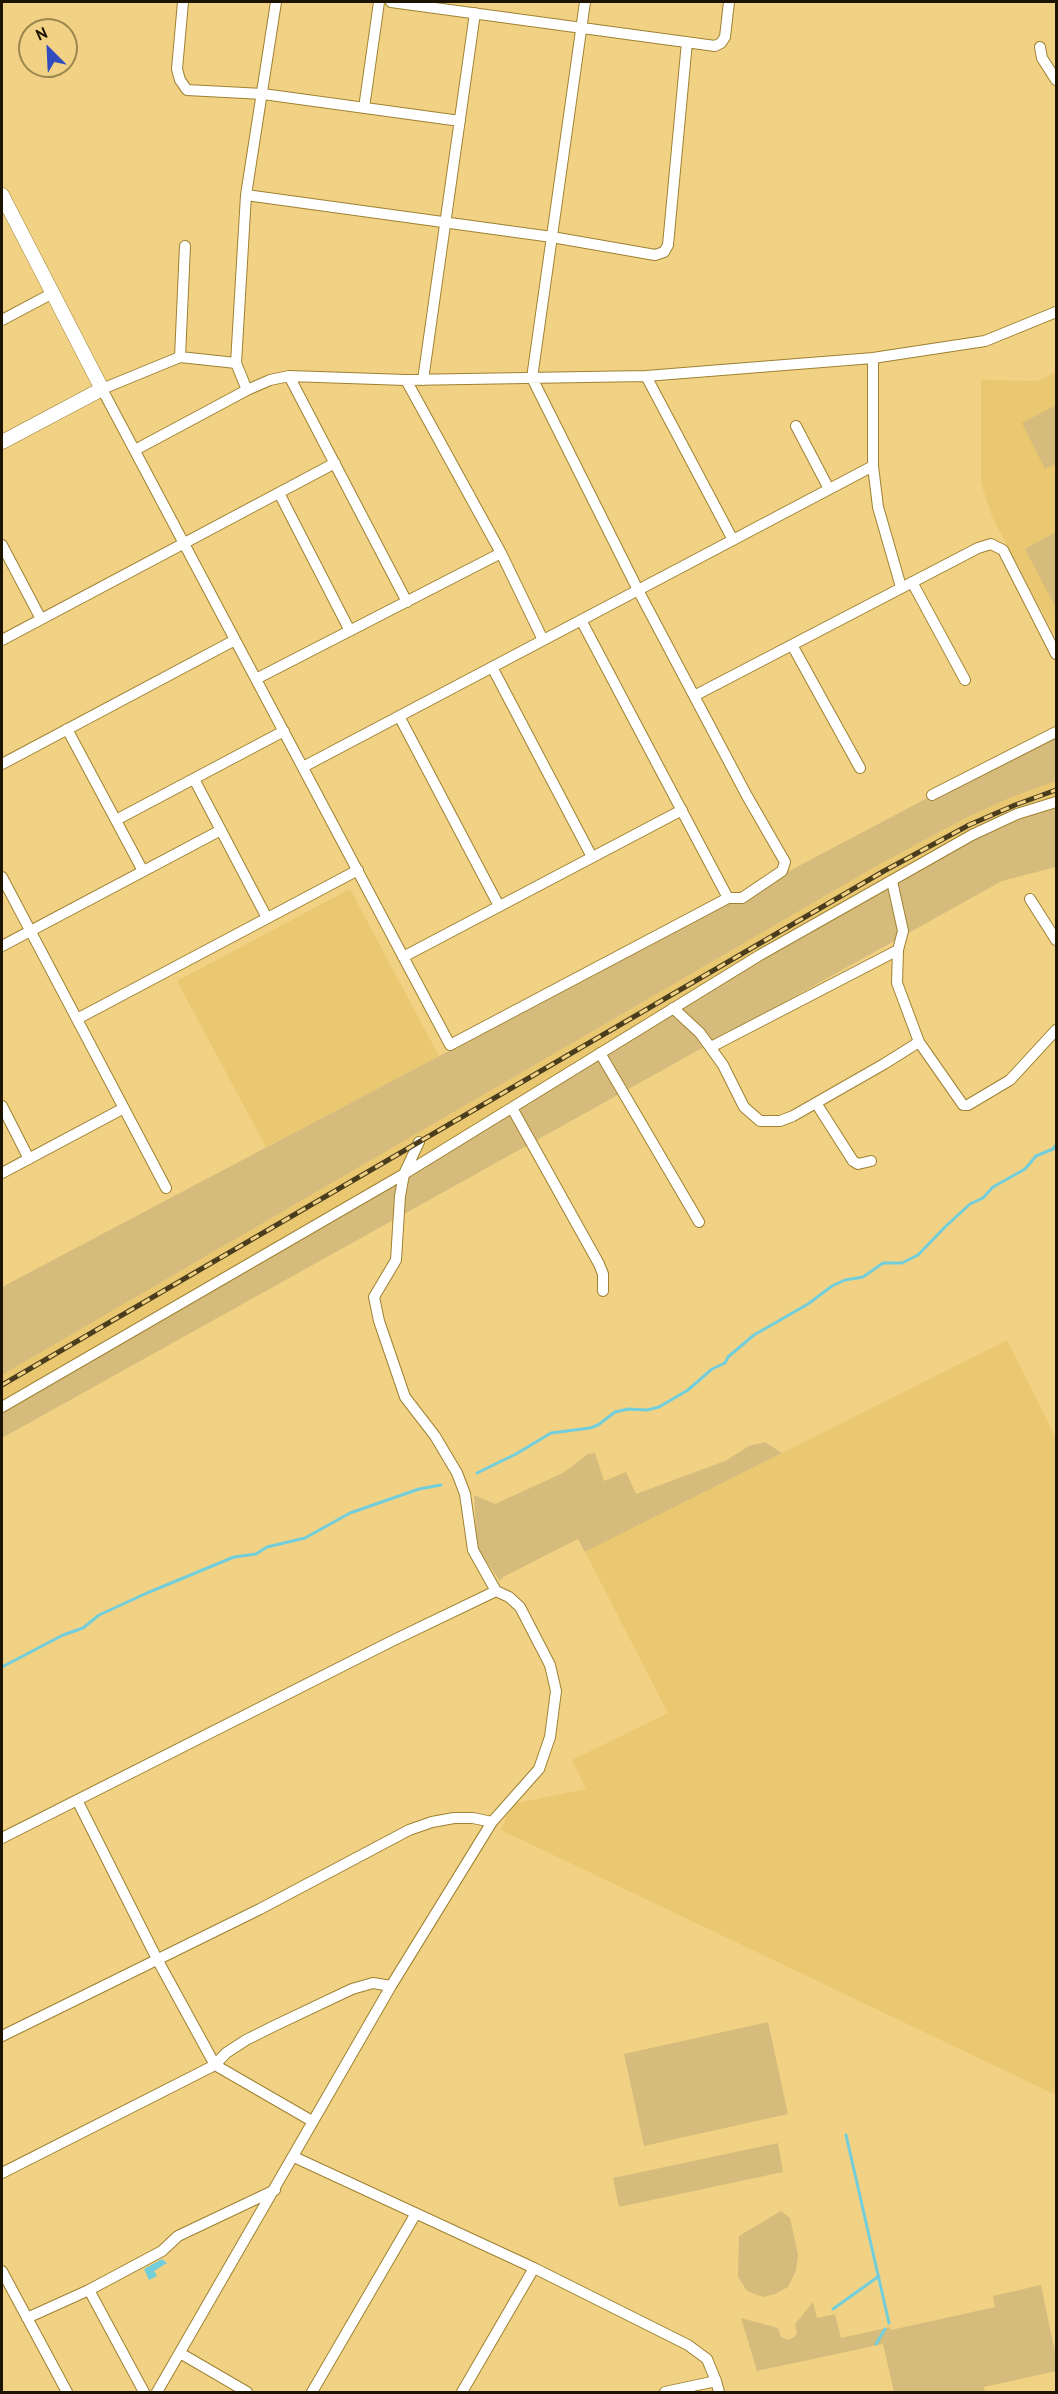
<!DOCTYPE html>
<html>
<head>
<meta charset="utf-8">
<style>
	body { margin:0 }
	#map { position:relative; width:1058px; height:2394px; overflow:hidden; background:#f1d284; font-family:"PT Sans",sans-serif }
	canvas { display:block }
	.frame { position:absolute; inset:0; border:3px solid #1c1300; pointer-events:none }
	.north { position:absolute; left:18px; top:18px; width:60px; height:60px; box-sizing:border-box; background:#f1d284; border:2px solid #9c864f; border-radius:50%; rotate:336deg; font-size:16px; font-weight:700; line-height:24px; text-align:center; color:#1c1300 }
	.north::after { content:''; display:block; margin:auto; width:21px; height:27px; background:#324cbd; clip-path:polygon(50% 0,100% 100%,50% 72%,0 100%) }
</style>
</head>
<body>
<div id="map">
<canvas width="1058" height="2394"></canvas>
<div class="frame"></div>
<div class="north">N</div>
</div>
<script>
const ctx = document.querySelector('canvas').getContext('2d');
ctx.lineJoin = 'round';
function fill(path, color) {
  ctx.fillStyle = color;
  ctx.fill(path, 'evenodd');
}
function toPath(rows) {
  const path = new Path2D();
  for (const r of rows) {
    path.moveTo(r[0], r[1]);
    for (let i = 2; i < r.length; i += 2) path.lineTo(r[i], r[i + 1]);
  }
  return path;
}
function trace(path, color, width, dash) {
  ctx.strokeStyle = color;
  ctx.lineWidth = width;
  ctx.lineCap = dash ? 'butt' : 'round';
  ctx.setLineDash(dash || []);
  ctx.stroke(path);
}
const built = toPath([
	[1056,372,1056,637,993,519,981,483,981,380,1037,381],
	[1056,781,1056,806,1021,819,976,839,2,1403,2,1375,880,864,966,818,1012,797],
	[350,889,439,1056,266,1147,177,981],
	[1007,1340,1056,1438,1056,2095,501,1830,512,1804,586,1789,572,1760,668,1713,585,1552]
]);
const green = toPath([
	[1056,405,1056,464,1045,469,1022,423],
	[1056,532,1056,608,1025,549],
	[1056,730,1056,781,1012,797,966,818,880,864,2,1375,2,1287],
	[1056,806,1056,867,1002,881,2,1438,2,1403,891,884,976,839,1021,819],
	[765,1442,782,1453,585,1552,578,1539,503,1577,500,1581,477,1548,474,1495,495,1504,563,1473,588,1454,595,1453,604,1481,626,1472,636,1494,725,1461,749,1446],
	[768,2022,788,2114,644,2146,624,2054],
	[778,2143,783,2172,619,2207,613,2178],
	[781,2211,790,2218,798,2255,796,2271,788,2287,775,2294,763,2297,747,2291,738,2277,739,2236],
	[1041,2285,1056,2357,1056,2371,984,2387,985,2392,894,2392,883,2344,757,2371,741,2318,778,2328,781,2337,789,2340,794,2337,797,2333,795,2324,813,2302,817,2318,835,2314,841,2338,890,2327,891,2330,995,2307,993,2296]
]);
const water = toPath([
	[162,2259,167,2263,154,2271,157,2276,149,2280,144,2269]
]);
const stream = toPath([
	[477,1473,516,1454,551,1433,590,1428,598,1425,615,1412,628,1409,647,1410,659,1407,688,1390,712,1369,725,1363,728,1357,754,1335,808,1304,832,1286,845,1280,863,1277,883,1263,902,1263,918,1255,946,1226,970,1204,983,1198,993,1187,1025,1169,1036,1156,1053,1149,1056,1145],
	[2,1667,63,1635,83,1628,99,1615,147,1593,234,1557,256,1554,267,1547,305,1538,350,1513,419,1489,441,1485],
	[846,2135,889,2323],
	[833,2309,879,2276],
	[876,2344,885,2329]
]);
const minor = toPath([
	[183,2,177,69,180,80,187,90,263,94,460,121],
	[391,2,715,46,721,43,725,37,729,2],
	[1040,47,1042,58,1056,80],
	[364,108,379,2],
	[246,195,552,237,655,255,664,252,668,245,687,42],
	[185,246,180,357,102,389,450,1045,728,898,742,898,782,871,785,862,747,796,638,590,532,378,585,2],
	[2,320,51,294],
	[180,357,236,363],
	[873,358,873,466,878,507,901,587],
	[289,376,407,602],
	[646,376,733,540],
	[406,380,501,553,543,640],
	[423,380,475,13],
	[247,390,236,363,246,195,276,2],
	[796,426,829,489],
	[135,450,247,390,270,380,289,376,406,380,646,376,873,358,985,341,1056,312],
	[279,493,350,631],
	[2,545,41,619],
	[912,582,965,680],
	[581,620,728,898],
	[2,640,335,463],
	[792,645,860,768],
	[492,667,592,857],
	[256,679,501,553],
	[694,696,978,548,991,544,1003,550,1056,654],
	[399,716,499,906],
	[67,729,143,871],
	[2,764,235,640],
	[303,767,873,466],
	[194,779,267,918],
	[932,795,1056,732],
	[116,820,284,731],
	[2,877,166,1188],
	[892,881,903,931,898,950,897,983,919,1042,963,1105,968,1105,1010,1080,1056,1030],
	[1030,899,1056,940],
	[2,946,221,830],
	[403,957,682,810],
	[673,1008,700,1033,723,1065,744,1107,760,1121,780,1121,793,1116,884,1064,919,1042],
	[77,1019,358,870],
	[711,1047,898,950],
	[600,1053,699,1222],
	[816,1103,853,1161,858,1164,871,1161],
	[2,1106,29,1159],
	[512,1108,599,1264,603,1274,603,1291],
	[2,1173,124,1108],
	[2,1407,404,1174,760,955,972,835,1017,814,1056,802],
	[77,1800,157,1959,215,2065,312,2121],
	[2,1838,394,1640,496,1591],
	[2,2036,260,1909,409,1830,432,1822,454,1818,473,1818,492,1822],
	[294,2157,534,2268,688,2345,707,2359,716,2381,719,2392],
	[2,2173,215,2065,226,2053,246,2040,274,2026,352,1989,373,1983,391,1986],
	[2,2271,67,2392],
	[89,2290,144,2392],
	[27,2318,89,2290,162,2251,178,2236,275,2190],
	[180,2353,247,2392],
	[157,2392,391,1986,492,1822,539,1769,550,1737,556,1691,550,1665,520,1607,509,1597,496,1591,473,1550,465,1494,457,1473,435,1436,405,1397,379,1321,374,1297,396,1260,400,1196,404,1174,419,1142],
	[312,2392,415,2215],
	[462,2392,534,2268],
	[665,2392,716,2381]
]);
const tertiary = toPath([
	[2,195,102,389,2,442]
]);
const rail = toPath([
	[2,1385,884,871,969,825,1015,805,1056,790]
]);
fill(built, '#eac871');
fill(green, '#d6bc7c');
fill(water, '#73cedc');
trace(stream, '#73cedc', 3);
trace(minor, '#9e8132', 12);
trace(tertiary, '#9e8132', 15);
trace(minor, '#fff', 10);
trace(tertiary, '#fff', 14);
trace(rail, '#4a3d1d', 5);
trace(rail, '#f1d284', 3, [9]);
</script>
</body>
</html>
